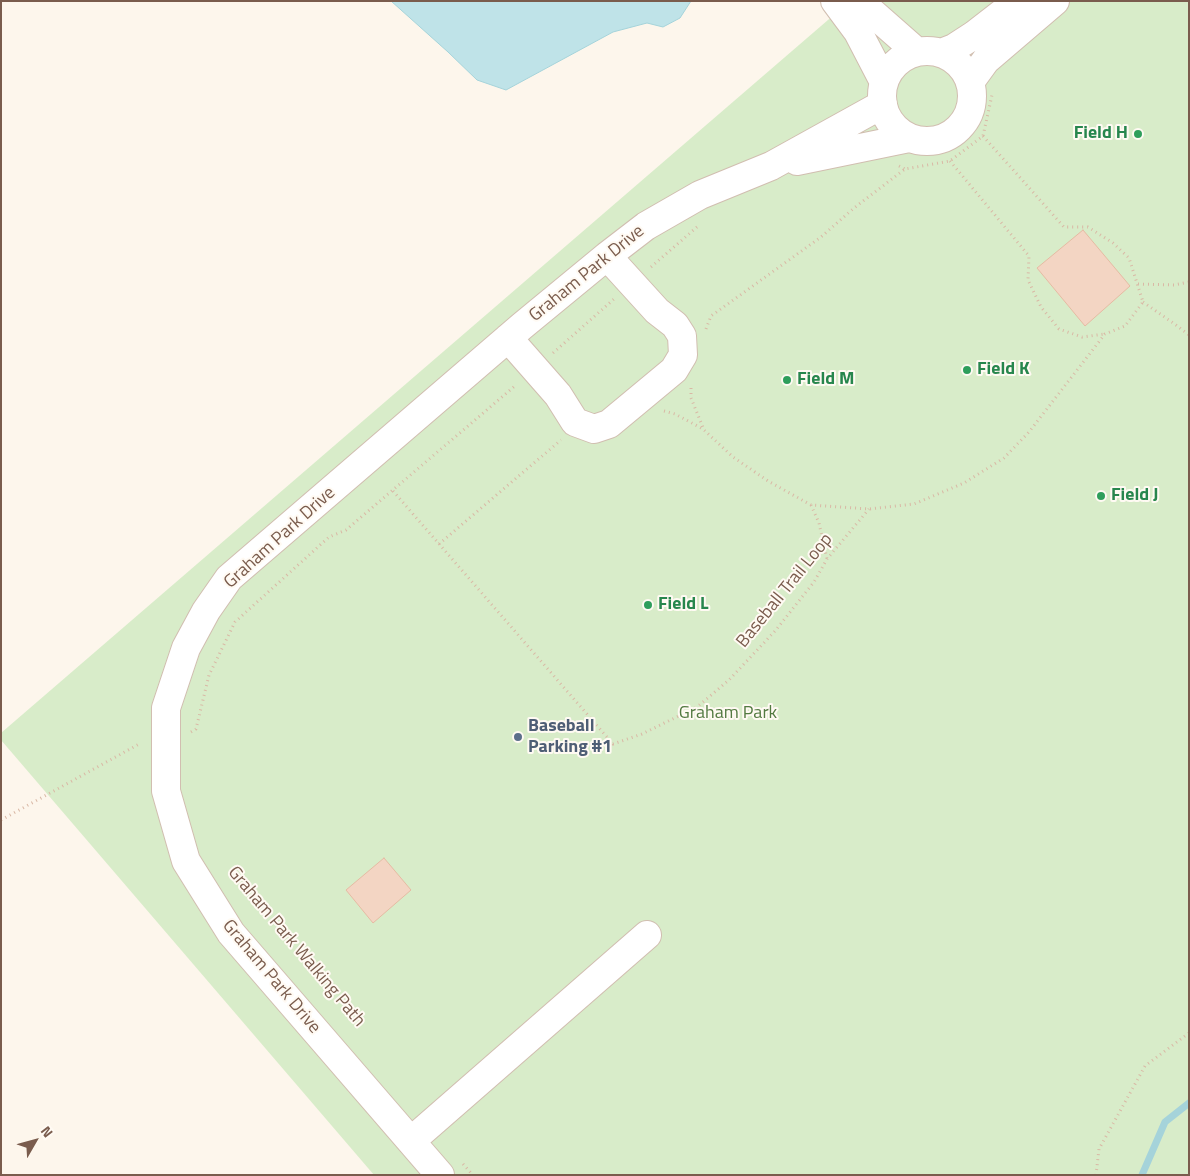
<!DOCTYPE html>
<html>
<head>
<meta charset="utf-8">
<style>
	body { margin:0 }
	#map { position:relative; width:1190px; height:1176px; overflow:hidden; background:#fdf6ec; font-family:"Titillium Web",sans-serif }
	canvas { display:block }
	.frame { position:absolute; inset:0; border:2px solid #7a5c4d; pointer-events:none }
	.north { position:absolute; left:10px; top:1116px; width:50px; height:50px; -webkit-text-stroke:4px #fffaf3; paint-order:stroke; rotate:52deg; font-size:14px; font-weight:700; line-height:20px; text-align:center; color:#7a5c4d }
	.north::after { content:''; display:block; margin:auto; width:18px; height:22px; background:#7a5c4d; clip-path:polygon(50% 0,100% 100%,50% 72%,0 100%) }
</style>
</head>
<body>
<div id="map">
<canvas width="1190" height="1176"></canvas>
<div class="frame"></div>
<div class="north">N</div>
</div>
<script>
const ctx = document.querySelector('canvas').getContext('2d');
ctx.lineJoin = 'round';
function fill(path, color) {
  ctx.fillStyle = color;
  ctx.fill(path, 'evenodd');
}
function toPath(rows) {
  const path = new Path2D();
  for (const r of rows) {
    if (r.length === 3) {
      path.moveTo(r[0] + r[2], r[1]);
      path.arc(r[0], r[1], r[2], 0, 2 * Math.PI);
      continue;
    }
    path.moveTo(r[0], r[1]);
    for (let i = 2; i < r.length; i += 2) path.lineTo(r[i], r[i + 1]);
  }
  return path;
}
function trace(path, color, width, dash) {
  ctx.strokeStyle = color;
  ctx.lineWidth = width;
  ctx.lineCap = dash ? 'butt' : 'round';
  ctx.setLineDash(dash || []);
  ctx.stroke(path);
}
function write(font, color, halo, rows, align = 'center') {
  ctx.font = font + ' "Titillium Web",sans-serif';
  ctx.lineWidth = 4;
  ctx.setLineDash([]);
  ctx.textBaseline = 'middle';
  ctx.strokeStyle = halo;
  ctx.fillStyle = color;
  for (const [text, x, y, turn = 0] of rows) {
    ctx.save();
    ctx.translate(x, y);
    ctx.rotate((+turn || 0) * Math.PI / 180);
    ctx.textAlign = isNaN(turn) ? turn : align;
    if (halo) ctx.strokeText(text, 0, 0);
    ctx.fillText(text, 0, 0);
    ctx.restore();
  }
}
const green = toPath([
	[850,1,1189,1,1189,1175,374,1175,1,740,1,733]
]);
const water = toPath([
	[391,1,691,1,680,18,663,27,647,23,613,32,506,90,477,80,448,52,391,1]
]);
const stream = toPath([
	[1142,1175,1165,1122,1189,1103]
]);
const building = toPath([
	[1083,230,1130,286,1085,326,1037,268,1083,230],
	[384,858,411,890,373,923,346,890,384,858]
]);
const path = toPath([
	[983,136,1064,227,1088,227,1113,243,1129,258,1143,302],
	[950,161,1029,256,1028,280,1041,307,1059,329,1082,337,1105,334],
	[899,166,905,169],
	[651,267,697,227],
	[1138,284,1174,285,1189,282],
	[1143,302,1176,325,1189,335],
	[706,329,711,316,821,237,854,208,905,169,950,161,983,136,992,95],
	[553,353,614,299],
	[691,388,691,398,704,430,733,457,768,481,811,505,869,509,914,504,964,483,1004,458,1029,432,1105,334,1125,326,1143,302],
	[664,411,675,414,703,429],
	[393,491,613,744,642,734,697,707,729,680,775,631,814,582,827,559,869,509],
	[811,505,819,523,827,559],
	[439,544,561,440],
	[191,732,196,729,209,675,235,622,329,537,346,530,516,385],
	[1,820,141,743],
	[463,1164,473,1175],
	[1096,1175,1099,1149,1145,1066,1189,1033]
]);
const minor = toPath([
	[835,1,858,32,884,82],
	[859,1,917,52],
	[927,96,45],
	[941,53,954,48,974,35,1018,1],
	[970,82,986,60,1055,1],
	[797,161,909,138],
	[508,338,558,395,575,422,594,429,609,424,674,370,683,355,682,336,675,325,657,311,607,256],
	[411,1141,647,935],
	[440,1175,231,933,186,861,166,791,166,708,186,648,206,611,229,578,522,326,607,256,646,226,700,195,771,166,883,104]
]);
const markers = [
	[1138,134,5,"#2e9e5b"],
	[967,370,5,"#2e9e5b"],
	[787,380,5,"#2e9e5b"],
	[1101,496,5,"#2e9e5b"],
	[648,605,5,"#2e9e5b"],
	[518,737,5,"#5c6f8a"]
];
const leisureNames = [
	["Field H",1128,134,"right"],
	["Field K",977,370],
	["Field M",797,380],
	["Field J",1111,496],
	["Field L",658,605]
];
const streetNames = [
	["Graham Park Drive",587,274,-39],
	["Graham Park Drive",280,538,-42],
	["Baseball Trail Loop",785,591,-51],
	["Graham Park Walking Path",296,947,50],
	["Graham Park Drive",271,977,50]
];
const parkNames = [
	["Graham Park",728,714]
];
const serviceNames = [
	["Baseball",528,727],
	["Parking #1",528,748]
];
fill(green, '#d8ecc9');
fill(water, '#bfe3e8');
trace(water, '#a5d3da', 1);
trace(stream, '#a5d3da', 7);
fill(building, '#f3d5c3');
trace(building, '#e6bba3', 1);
trace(minor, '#d1beb0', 30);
trace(path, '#d9b8a5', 3, [1, 4]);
trace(minor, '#fff', 28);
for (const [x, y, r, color] of markers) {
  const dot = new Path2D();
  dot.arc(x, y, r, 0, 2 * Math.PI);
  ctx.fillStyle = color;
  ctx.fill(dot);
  trace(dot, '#fffaf3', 2);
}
write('bold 18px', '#27864d', '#fffaf3', leisureNames, 'left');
write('18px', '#7a5c4d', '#fffaf3', streetNames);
write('18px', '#537a41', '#fffaf3', parkNames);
write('bold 18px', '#4e5e75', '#fffaf3', serviceNames, 'left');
</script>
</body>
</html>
